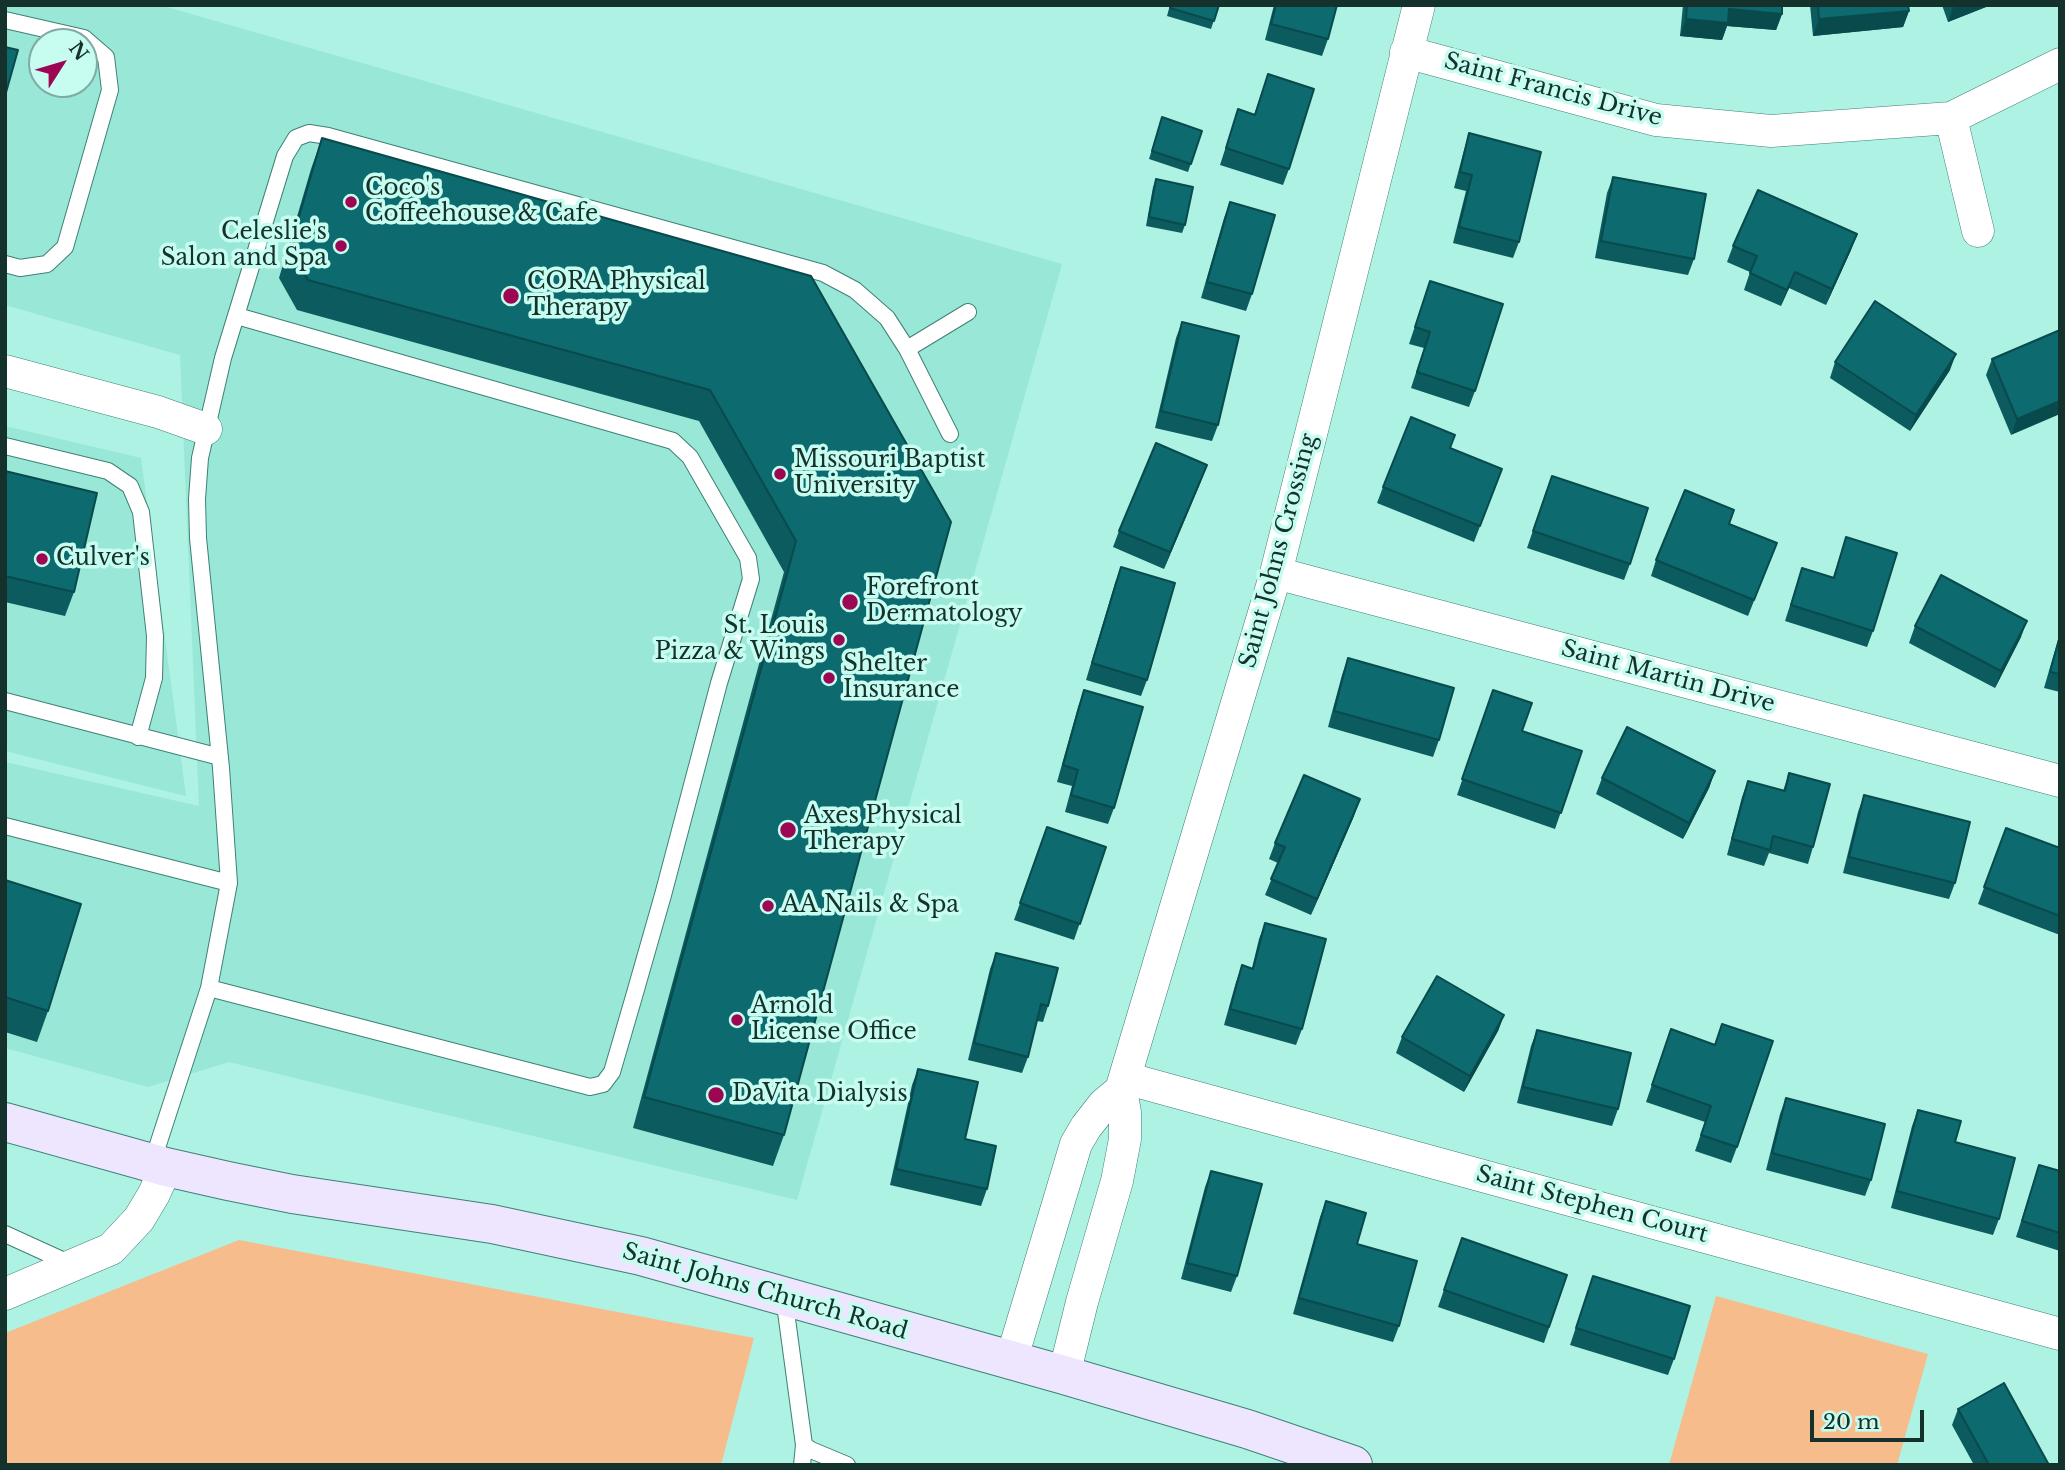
<!DOCTYPE html>
<html>
<head>
<meta charset="utf-8">
<style>
	body { margin:0 }
	#map { position:relative; width:2065px; height:1470px; overflow:hidden; background:#aef2e4; font-family:"Libre Baskerville",serif }
	canvas { display:block }
	.frame { position:absolute; inset:0; border:7px solid #15312c; pointer-events:none }
	.north { position:absolute; left:28px; top:28px; width:70px; height:70px; box-sizing:border-box; background:#c7fdf1; border:2px solid #80aba2; border-radius:50%; rotate:53deg; font-size:19px; font-weight:700; line-height:28px; text-align:center; color:#15312c }
	.north::after { content:''; display:block; margin:auto; width:24px; height:32px; background:#9d0652; clip-path:polygon(50% 0,100% 100%,50% 72%,0 100%) }
	.scale { position:absolute; left:1810px; top:1410px; width:114px; height:32px; box-sizing:border-box; border:4px solid #15312c; border-top:0; padding-left:9px; font-size:21px; line-height:24px; white-space:nowrap; color:#15312c; -webkit-text-stroke:5px #c7fdf1; paint-order:stroke }
</style>
</head>
<body>
<div id="map">
<canvas width="2065" height="1470"></canvas>
<div class="frame"></div>
<div class="north">N</div>
<div class="scale">20 m</div>
</div>
<script>
const ctx = document.querySelector('canvas').getContext('2d');
ctx.lineJoin = 'round';
function fill(path, color) {
  ctx.fillStyle = color;
  ctx.fill(path, 'evenodd');
}
function toPath(rows) {
  const path = new Path2D();
  for (const r of rows) {
    path.moveTo(r[0], r[1]);
    for (let i = 2; i < r.length; i += 2) path.lineTo(r[i], r[i + 1]);
  }
  return path;
}
function trace(path, color, width, dash) {
  ctx.strokeStyle = color;
  ctx.lineWidth = width;
  ctx.lineCap = dash ? 'butt' : 'round';
  ctx.setLineDash(dash || []);
  ctx.stroke(path);
}
function write(font, color, halo, rows, align = 'center') {
  ctx.font = font + ' "Libre Baskerville",serif';
  ctx.lineWidth = 7;
  ctx.setLineDash([]);
  ctx.textBaseline = 'middle';
  ctx.strokeStyle = halo;
  ctx.fillStyle = color;
  for (const [text, x, y, turn = 0] of rows) {
    ctx.save();
    ctx.translate(x, y);
    ctx.rotate((+turn || 0) * Math.PI / 180);
    ctx.textAlign = isNaN(turn) ? turn : align;
    if (halo) ctx.strokeText(text, 0, 0);
    ctx.fillText(text, 0, 0);
    ctx.restore();
  }
}
const built = toPath([
	[5,5,160,5,1062,264,797,1200,229,1062,148,1087,5,1048,5,762,199,806,180,355,5,305],
	[42,42,84,42,84,84,42,84],
	[5,426,141,458,186,796,5,751]
]);
const green = toPath([
	[239,1240,754,1338,721,1465,5,1465,5,1333],
	[1716,1296,1928,1354,1897,1465,1669,1465]
]);
const lane = toPath([
	[5,20,84,38,106,57,110,90,65,247,47,264,20,268,5,264],
	[907,349,968,312],
	[5,446,108,471,130,486,141,512,155,636,154,678,138,737],
	[5,701,220,757],
	[5,826,229,883],
	[209,988,590,1087,603,1084,612,1072,635,993,663,895,719,683,751,579,748,558,690,457,673,441,237,316],
	[152,1163,209,988,229,883,221,768,198,538,197,499,200,458,223,358,285,156,296,138,309,133,328,136,823,273,855,290,887,318,907,349,950,434],
	[5,1234,73,1265],
	[784,1297,804,1445,811,1450,847,1465],
	[802,1465,804,1445]
]);
const street = toPath([
	[1406,52,1656,120,1771,131,1951,118,2060,64],
	[1951,118,1978,231],
	[5,371,158,412,206,429],
	[1276,573,2060,781],
	[1125,1078,2060,1334],
	[5,1294,111,1249,139,1219,154,1194,166,1167],
	[1011,1361,1076,1144,1086,1127,1104,1104,1121,1090],
	[1064,1375,1082,1302,1117,1181,1125,1139,1125,1112,1121,1090,1276,573,1419,5]
]);
const secondary = toPath([
	[5,1122,166,1167,228,1181,292,1194,492,1224,641,1256,1064,1375,1247,1429,1353,1465]
]);
const wall = toPath([
	[1170,5,1219,5,1211,29,1167,16],
	[1274,5,1337,5,1328,39,1322,56,1265,40],
	[1683,5,1782,5,1782,14,1776,30,1727,26,1722,40,1680,36],
	[1810,5,1908,5,1909,11,1903,27,1813,36],
	[1942,5,1991,5,1948,22],
	[1268,74,1289,169,1283,185,1220,165,1238,109,1254,115],
	[1162,117,1202,131,1188,172,1149,159],
	[1469,133,1519,242,1513,258,1453,243,1466,191,1454,188,1464,150],
	[322,138,811,276,784,1135,773,1166,633,1128,784,572,699,421,297,310,279,278,311,169],
	[1613,177,1694,259,1688,275,1595,258,1607,193],
	[1156,179,1185,225,1182,233,1146,226,1153,187],
	[1230,202,1252,294,1246,311,1201,298,1224,218],
	[1733,246,1851,250,1826,305,1789,288,1781,306,1744,290,1750,272,1727,262],
	[1430,281,1475,391,1469,407,1411,388,1424,348,1409,344],
	[1182,322,1218,425,1212,441,1155,428,1176,338],
	[2060,330,2011,435,1986,375,1992,359],
	[1835,362,1950,370,1910,431,1830,378],
	[1502,469,1474,542,1377,503,1383,487],
	[5,471,74,592,65,616,5,602],
	[1201,481,1164,569,1113,547,1119,531],
	[1546,492,1630,564,1624,580,1527,548],
	[1729,524,1777,543,1748,616,1651,576,1656,560],
	[1846,537,1873,631,1867,647,1785,621,1802,568,1833,577],
	[1121,567,1147,680,1141,696,1086,680,1115,583],
	[1915,626,2021,637,1995,688,1909,643],
	[2060,633,2060,692,2044,688],
	[1348,658,1439,740,1433,757,1328,727,1342,675],
	[1084,690,1114,808,1108,824,1065,812,1072,786,1057,782,1078,707],
	[1493,690,1522,731,1582,751,1555,829,1457,795],
	[1715,771,1709,788,1683,839,1596,794,1602,778],
	[1789,773,1813,847,1808,864,1769,853,1764,866,1727,855,1742,797,1748,781,1783,791],
	[1864,795,1955,883,1949,899,1843,873,1858,812],
	[1354,816,1311,915,1265,895,1278,863,1269,859,1275,843],
	[1047,827,1106,847,1074,940,1014,920],
	[2006,828,2060,848,2060,935,1978,904],
	[5,880,48,1011,37,1042,5,1032],
	[1265,923,1302,1029,1296,1045,1224,1025,1236,982,1242,965,1252,968,1259,939],
	[996,953,1048,1006,1043,1022,1037,1021,1028,1057,1022,1073,968,1060,990,969],
	[1504,1015,1498,1031,1464,1092,1396,1053,1402,1037],
	[1671,1029,1737,1147,1731,1163,1695,1151,1705,1122,1646,1102],
	[1537,1030,1618,1109,1612,1126,1517,1103,1531,1046],
	[918,1069,965,1139,987,1189,981,1206,890,1185,912,1085],
	[1786,1098,1871,1180,1865,1196,1766,1170,1780,1114],
	[1918,1110,1955,1142,1999,1219,1993,1235,1891,1208,1912,1126],
	[2039,1165,2060,1171,2060,1251,2016,1237],
	[1211,1171,1237,1276,1231,1292,1181,1279,1205,1187],
	[1326,1201,1399,1326,1393,1342,1293,1314,1320,1217],
	[1462,1238,1567,1275,1544,1343,1438,1307],
	[1593,1276,1674,1359,1668,1375,1570,1345],
	[1958,1409,2049,1465,1974,1465,1952,1425]
]);
const shadedWall = toPath([
	[1954,5,1991,5,1948,22],
	[1729,9,1782,14,1776,30,1727,26,1722,40,1680,36,1686,19],
	[1909,11,1903,27,1813,36,1819,19],
	[1857,234,1851,250,1826,305,1832,289],
	[1795,272,1789,288,1781,306,1787,290],
	[1956,354,1950,370,1910,431,1916,415],
	[2060,401,2060,414,2011,435,2017,419],
	[1207,465,1201,481,1164,569,1170,552],
	[2027,621,2021,637,1995,688,2001,671],
	[1715,771,1709,788,1683,839,1689,823],
	[1360,799,1354,816,1311,915,1317,899],
	[1504,1015,1498,1031,1464,1092,1470,1076]
]);
const building = toPath([
	[1171,5,1219,5,1214,21,1170,8,1171,5],
	[1276,5,1337,5,1328,39,1271,24,1276,5],
	[1687,5,1782,5,1782,14,1729,9,1728,23,1686,19,1687,5],
	[1818,5,1908,5,1909,11,1819,19,1818,5],
	[5,47,18,50,5,96,5,47],
	[1268,74,1314,89,1289,169,1226,148,1238,109,1255,115,1268,74],
	[1162,117,1202,131,1191,164,1152,151,1162,117],
	[1469,133,1541,152,1519,242,1459,227,1472,175,1460,172,1469,133],
	[322,138,811,276,951,522,784,1135,644,1097,796,541,710,390,308,280,290,247,322,138],
	[1613,177,1706,194,1694,259,1601,241,1613,177],
	[1156,179,1193,187,1185,225,1149,217,1156,179],
	[1758,190,1857,234,1832,289,1795,272,1787,290,1750,273,1757,256,1733,246,1758,190],
	[1230,202,1275,215,1252,294,1207,282,1230,202],
	[1430,281,1503,304,1475,391,1417,372,1430,332,1415,327,1430,281],
	[1875,301,1956,354,1916,415,1835,362,1875,301],
	[1182,322,1239,336,1218,425,1161,411,1182,322],
	[2060,330,2060,401,2017,419,1992,359,2060,330],
	[1411,417,1455,435,1450,448,1502,469,1480,526,1383,487,1411,417],
	[1156,443,1207,465,1170,552,1119,531,1156,443],
	[5,471,97,493,74,592,5,576,5,471],
	[1552,476,1648,508,1630,564,1533,531,1552,476],
	[1685,490,1734,510,1729,524,1777,543,1754,600,1656,560,1685,490],
	[1846,537,1897,553,1873,631,1791,605,1802,568,1834,578,1846,537],
	[1121,567,1175,583,1147,680,1092,663,1121,567],
	[1941,575,2027,621,2001,671,1915,626,1941,575],
	[2060,636,2060,674,2050,672,2060,636],
	[1348,658,1454,688,1439,740,1334,711,1348,658],
	[1084,690,1143,707,1114,808,1071,795,1078,770,1063,765,1084,690],
	[1493,690,1532,703,1522,731,1582,751,1561,813,1462,779,1493,690],
	[1627,727,1715,771,1689,823,1602,778,1627,727],
	[1789,773,1830,784,1813,847,1773,836,1770,850,1732,839,1748,781,1785,791,1789,773],
	[1304,775,1360,799,1317,899,1271,879,1285,847,1275,843,1304,775],
	[1864,795,1970,822,1955,883,1849,857,1864,795],
	[1047,827,1106,847,1080,924,1020,903,1047,827],
	[2006,828,2060,848,2060,916,1984,887,2006,828],
	[5,880,81,904,48,1011,5,997,5,880],
	[1265,923,1326,939,1302,1029,1230,1009,1242,965,1253,969,1265,923],
	[996,953,1058,968,1048,1006,1041,1004,1028,1057,974,1043,996,953],
	[1437,976,1504,1015,1470,1076,1402,1037,1437,976],
	[1722,1024,1773,1041,1737,1147,1701,1135,1711,1106,1652,1085,1671,1029,1715,1045,1722,1024],
	[1537,1030,1631,1053,1618,1109,1523,1087,1537,1030],
	[918,1069,978,1082,965,1139,996,1146,987,1189,896,1169,918,1069],
	[1786,1098,1885,1124,1871,1180,1772,1153,1786,1098],
	[1918,1110,1961,1121,1955,1142,2015,1158,1999,1219,1897,1191,1918,1110],
	[2039,1165,2060,1171,2060,1233,2022,1221,2039,1165],
	[1211,1171,1262,1184,1237,1276,1187,1263,1211,1171],
	[1326,1201,1366,1213,1357,1244,1417,1261,1399,1326,1299,1298,1326,1201],
	[1462,1238,1567,1275,1549,1327,1444,1290,1462,1238],
	[1593,1276,1690,1306,1674,1359,1576,1328,1593,1276],
	[2004,1383,2049,1465,1989,1465,1958,1409,2004,1383]
]);
const markers = [
	[351,202,7,"#9d0652"],
	[341,246,7,"#9d0652"],
	[511,296,9,"#9d0652"],
	[780,474,7,"#9d0652"],
	[42,559,7,"#9d0652"],
	[850,602,9,"#9d0652"],
	[839,640,7,"#9d0652"],
	[829,678,7,"#9d0652"],
	[788,830,9,"#9d0652"],
	[768,906,7,"#9d0652"],
	[737,1020,7,"#9d0652"],
	[716,1095,9,"#9d0652"]
];
const streetNames = [
	["Saint Francis Drive",1553,90,15],
	["Saint Johns Crossing",1279,551,-75],
	["Saint Martin Drive",1668,677,15],
	["Saint Stephen Court",1592,1205,15],
	["Saint Johns Church Road",765,1292,16]
];
const poiNames = [
	["Coco's",365,189],
	["Coffeehouse & Cafe",365,215],
	["Celeslie's",327,233,"right"],
	["Salon and Spa",327,259,"right"],
	["CORA Physical",527,283],
	["Therapy",527,309],
	["Missouri Baptist",794,461],
	["University",794,487],
	["Culver's",56,559],
	["Forefront",866,589],
	["Dermatology",866,615],
	["St. Louis",825,627,"right"],
	["Pizza & Wings",825,653,"right"],
	["Shelter",843,665],
	["Insurance",843,691],
	["Axes Physical",804,817],
	["Therapy",804,843],
	["AA Nails & Spa",782,906],
	["Arnold",751,1007],
	["License Office",751,1033],
	["DaVita Dialysis",732,1095]
];
fill(built, '#98e7d7');
fill(green, '#f7bc8b');
trace(lane, '#3f8175', 18);
trace(street, '#3f8175', 33);
trace(secondary, '#3f8175', 40);
trace(lane, '#fff', 16);
trace(street, '#fff', 32);
trace(secondary, '#eee5fe', 38);
fill(wall, '#0b5b5f');
fill(shadedWall, '#094a4d');
fill(building, '#0d6a6e');
trace(building, '#094a4d', 2);
for (const [x, y, r, color] of markers) {
  const dot = new Path2D();
  dot.arc(x, y, r, 0, 2 * Math.PI);
  ctx.fillStyle = color;
  ctx.fill(dot);
  trace(dot, '#c7fdf1', 2.5);
}
write('23px', '#15312c', '#c7fdf1', streetNames);
write('23px', '#15312c', '#c7fdf1', poiNames, 'left');
</script>
</body>
</html>
